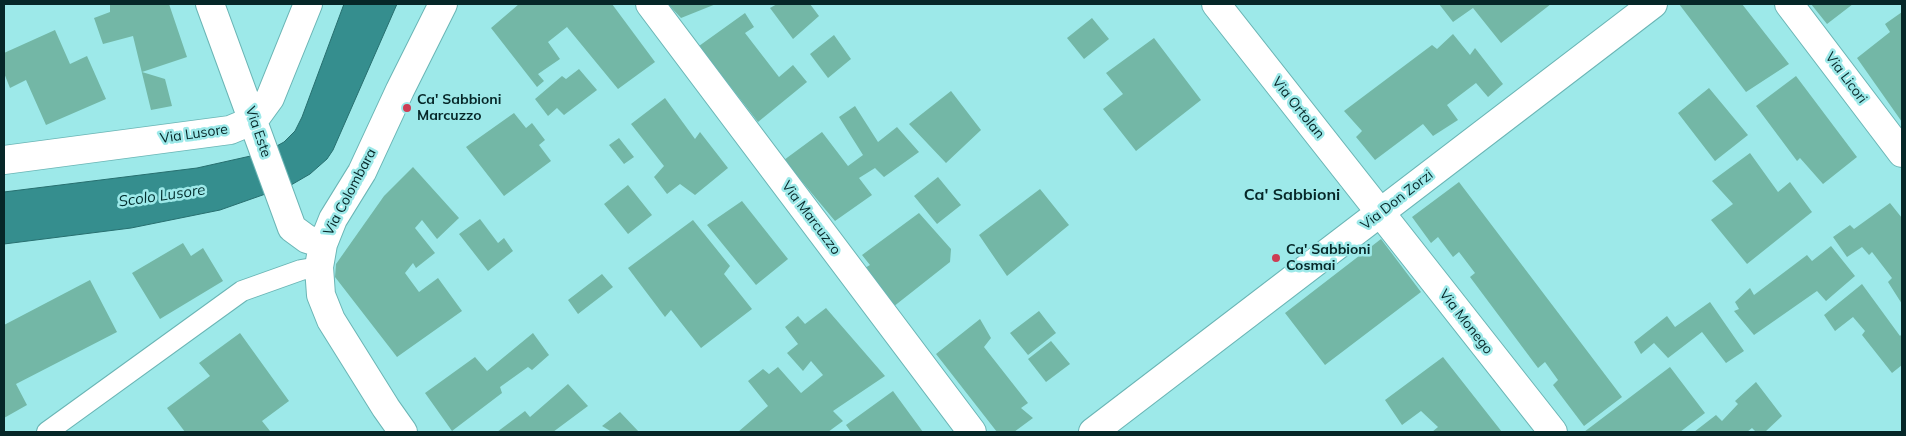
<!DOCTYPE html>
<html>
<head>
<meta charset="utf-8">
<style>
	body { margin:0 }
	#map { position:relative; width:1906px; height:436px; overflow:hidden; background:#9de9e9; font-family:Mulish,sans-serif }
	canvas { display:block }
	.frame { position:absolute; inset:0; border:5px solid #062728; pointer-events:none }
</style>
</head>
<body>
<div id="map">
<canvas width="1906" height="436"></canvas>
<div class="frame"></div>
</div>
<script>
const ctx = document.querySelector('canvas').getContext('2d');
ctx.lineJoin = 'round';
function fill(path, color) {
  ctx.fillStyle = color;
  ctx.fill(path, 'evenodd');
}
function toPath(rows) {
  const path = new Path2D();
  for (const r of rows) {
    path.moveTo(r[0], r[1]);
    for (let i = 2; i < r.length; i += 2) path.lineTo(r[i], r[i + 1]);
  }
  return path;
}
function trace(path, color, width, dash) {
  ctx.strokeStyle = color;
  ctx.lineWidth = width;
  ctx.lineCap = dash ? 'butt' : 'round';
  ctx.setLineDash(dash || []);
  ctx.stroke(path);
}
function write(font, color, halo, rows, align = 'center') {
  ctx.font = font + ' Mulish,sans-serif';
  ctx.lineWidth = 5;
  ctx.setLineDash([]);
  ctx.textBaseline = 'middle';
  ctx.strokeStyle = halo;
  ctx.fillStyle = color;
  for (const [text, x, y, turn = 0] of rows) {
    ctx.save();
    ctx.translate(x, y);
    ctx.rotate((+turn || 0) * Math.PI / 180);
    ctx.textAlign = isNaN(turn) ? turn : align;
    if (halo) ctx.strokeText(text, 0, 0);
    ctx.fillText(text, 0, 0);
    ctx.restore();
  }
}
const water = toPath([
	[344,4,397,4,333,150,327,159,310,174,291,185,220,210,131,228,4,244,4,192,197,168,264,153,284,142,295,131,302,117,344,4]
]);
const building = toPath([
	[110,4,169,4,187,57,142,72,165,79,172,106,151,110,133,36,103,44,94,18,110,12],
	[519,4,612,4,655,62,618,89,567,27,548,42,560,59,538,74,544,81,537,87,491,28],
	[668,4,716,4,681,18],
	[777,4,810,4,819,16,793,39,770,8],
	[1439,4,1551,4,1501,43,1473,8,1453,22],
	[1679,4,1742,4,1789,64,1746,92],
	[1811,4,1853,4,1827,24],
	[1902,12,1902,122,1857,58,1890,32,1885,24],
	[745,13,754,27,745,33,779,77,793,65,807,82,758,122,699,46],
	[1092,18,1109,39,1084,59,1067,38],
	[55,30,70,64,87,56,106,99,46,125,26,80,10,88,4,73,4,53],
	[1453,34,1470,55,1475,48,1503,84,1488,97,1476,83,1447,105,1458,120,1433,136,1423,124,1375,160,1356,137,1362,131,1344,111,1432,45,1437,49],
	[834,35,851,59,828,78,810,54],
	[1154,38,1201,100,1136,151,1103,109,1123,94,1106,73],
	[579,69,597,90,564,115,557,108,548,116,535,99,562,76,566,79],
	[1796,76,1857,157,1823,184,1800,158,1797,161,1756,106],
	[1709,88,1748,135,1715,161,1678,113],
	[951,91,981,130,946,163,909,124],
	[665,98,695,139,700,132,728,168,695,195,680,184,667,194,654,177,664,166,631,124],
	[855,106,878,142,897,127,919,152,884,177,875,168,859,178,872,195,835,221,784,160,822,132,848,166,863,155,839,117],
	[514,113,526,128,532,123,545,140,539,145,551,161,504,196,466,147],
	[619,138,634,157,624,164,609,145],
	[1750,153,1778,192,1790,182,1812,212,1747,264,1711,220,1733,204,1712,181],
	[413,167,459,218,437,239,422,220,415,228,435,253,416,268,413,263,405,273,419,292,438,278,462,311,397,357,335,277,336,264,384,196],
	[938,177,961,205,937,224,914,196],
	[1459,182,1622,397,1584,426,1553,385,1558,380,1545,362,1538,368,1470,277,1475,273,1459,252,1453,257,1438,237,1431,243,1412,217],
	[628,185,652,215,628,234,604,204],
	[1040,189,1069,225,1007,276,979,235],
	[742,201,788,259,756,285,707,225],
	[1890,203,1902,218,1902,304,1888,282,1892,278,1872,252,1869,255,1862,247,1847,257,1833,237,1850,225,1854,229],
	[919,213,951,249,950,262,893,307,863,269,870,265,862,255],
	[480,219,498,243,504,238,513,251,488,271,459,234],
	[693,220,730,266,724,274,752,309,701,348,671,310,665,317,628,268],
	[1381,239,1421,292,1325,365,1285,313],
	[183,243,191,256,203,248,223,281,160,319,132,273],
	[1831,246,1855,276,1826,301,1817,291,1754,335,1734,311,1739,309,1735,302,1750,288,1754,295,1807,255,1812,261],
	[602,274,613,287,578,314,568,300],
	[90,280,117,332,16,384,27,405,4,418,4,325],
	[1862,284,1900,336,1902,334,1902,365,1892,373,1862,335,1865,331,1853,317,1835,331,1824,315],
	[1710,302,1744,351,1726,363,1702,332,1668,358,1654,343,1641,354,1634,342,1667,316,1675,327],
	[826,308,885,376,833,411,843,421,828,432,738,432,768,406,748,381,763,369,769,374,778,367,801,393,823,375,811,361,803,371,787,353,798,344,785,327,798,316,805,324],
	[1039,311,1056,333,1028,355,1010,333],
	[980,319,991,338,984,347,1028,403,1021,408,1033,418,1014,432,997,432,936,354],
	[240,333,289,401,262,421,270,431,268,432,185,432,167,408,210,376,199,363],
	[533,333,549,355,532,370,528,367,500,387,502,393,452,431,425,393,475,357,487,371],
	[1051,341,1070,364,1046,382,1028,359],
	[1443,357,1502,432,1432,432,1438,427,1421,411,1402,425,1385,400],
	[1670,367,1705,413,1680,432,1584,432],
	[1756,382,1782,416,1765,432,1756,432,1752,428,1747,432,1694,432,1716,415,1722,421,1738,404,1735,401],
	[568,384,588,406,553,432,497,432,525,411,530,417],
	[893,391,923,432,851,432,846,425],
	[620,412,639,432,612,432,602,426]
]);
const service = toPath([
	[47,432,242,291,301,270,319,267]
]);
const minor = toPath([
	[210,4,292,228,307,239,323,244],
	[650,4,972,432],
	[1216,4,1553,432],
	[1789,4,1902,153],
	[4,160,230,130,254,120,270,98,308,4],
	[403,432,386,408,331,320,321,295,319,267,323,244,333,219,362,172,400,90,443,4],
	[1093,432,1653,4]
]);
const markers = [
	[407,108,5,"#cd3d54"],
	[1276,258,5,"#cd3d54"]
];
const streetNames = [
	["Via Licori",1846,78,53],
	["Via Ortolan",1298,108,51],
	["Via Este",258,132,71],
	["Via Lusore",194,134,-8],
	["Via Colombara",350,192,-62],
	["Via Don Zorzi",1397,200,-38],
	["Via Marcuzzo",811,218,53],
	["Via Monego",1466,322,52]
];
const poiNames = [
	["Ca' Sabbioni",417,100],
	["Marcuzzo",417,116],
	["Ca' Sabbioni",1286,250],
	["Cosmai",1286,266]
];
const waterNames = [
	["Scolo Lusore",162,196,-8]
];
const quarterNames = [
	["Ca' Sabbioni",1292,195]
];
fill(water, '#358e8e');
trace(water, '#276f6f', 1);
fill(building, '#73b7a6');
trace(service, '#6ab5b5', 22);
trace(minor, '#6ab5b5', 30);
trace(service, '#fff', 20);
trace(minor, '#fff', 28);
for (const [x, y, r, color] of markers) {
  const dot = new Path2D();
  dot.arc(x, y, r, 0, 2 * Math.PI);
  ctx.fillStyle = color;
  ctx.fill(dot);
  trace(dot, '#9de9e9', 2);
}
write('14px', '#062728', '#9de9e9', streetNames);
write('bold 14px', '#062728', '#9de9e9', poiNames, 'left');
write('italic 15px', '#043030', '#9de9e9', waterNames);
write('bold 16px', '#062728', '#9de9e9', quarterNames);
</script>
</body>
</html>
